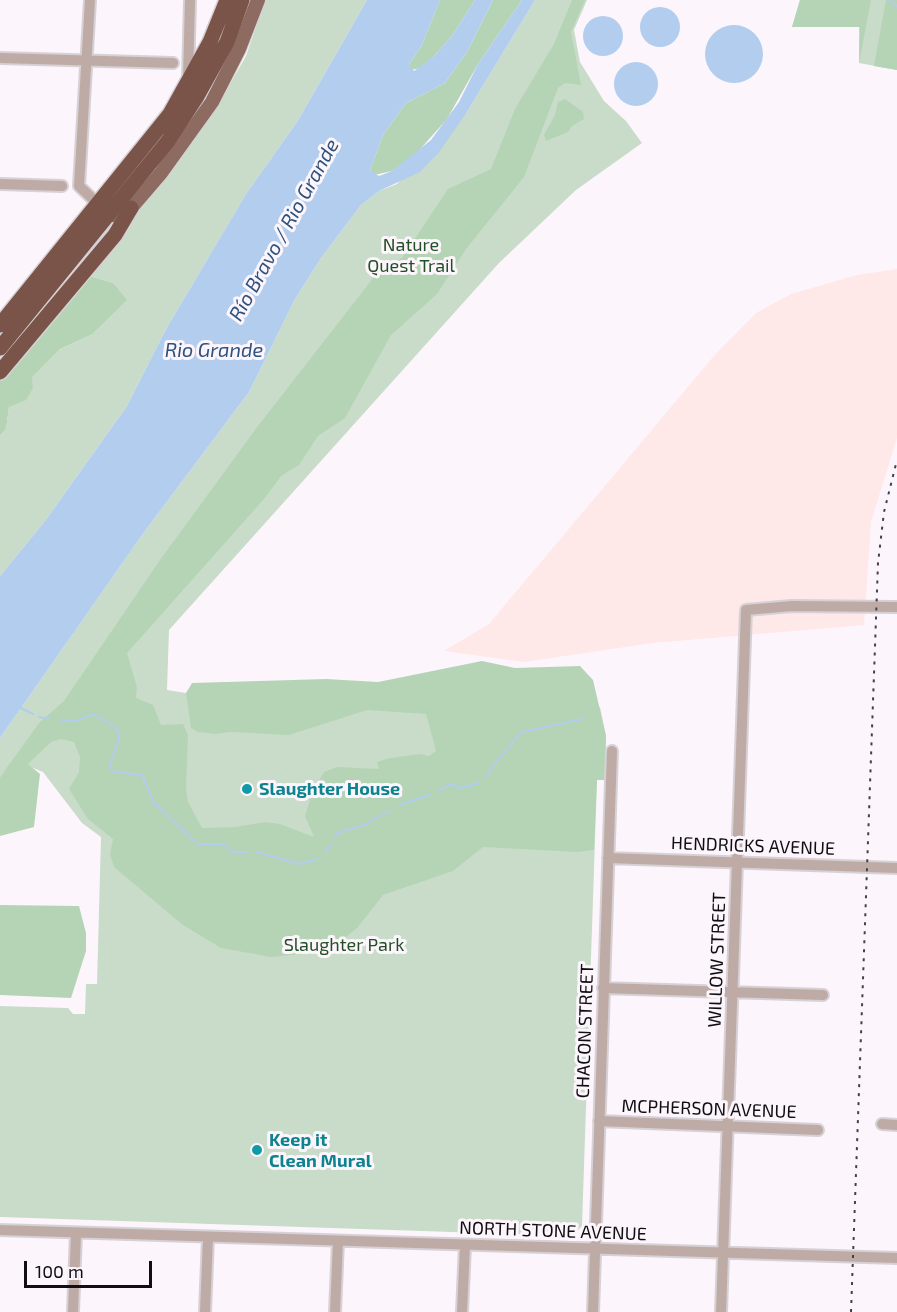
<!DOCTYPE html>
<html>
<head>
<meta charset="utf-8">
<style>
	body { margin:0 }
	#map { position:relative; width:897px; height:1312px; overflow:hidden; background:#fcf6fc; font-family:"Exo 2",sans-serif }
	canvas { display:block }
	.scale { position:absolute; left:24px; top:1261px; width:128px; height:27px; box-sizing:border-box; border:3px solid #100e10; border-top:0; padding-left:8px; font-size:18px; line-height:21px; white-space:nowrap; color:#100e10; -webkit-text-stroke:4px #fcf6fc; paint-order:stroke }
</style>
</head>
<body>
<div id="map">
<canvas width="897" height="1312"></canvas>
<div class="scale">100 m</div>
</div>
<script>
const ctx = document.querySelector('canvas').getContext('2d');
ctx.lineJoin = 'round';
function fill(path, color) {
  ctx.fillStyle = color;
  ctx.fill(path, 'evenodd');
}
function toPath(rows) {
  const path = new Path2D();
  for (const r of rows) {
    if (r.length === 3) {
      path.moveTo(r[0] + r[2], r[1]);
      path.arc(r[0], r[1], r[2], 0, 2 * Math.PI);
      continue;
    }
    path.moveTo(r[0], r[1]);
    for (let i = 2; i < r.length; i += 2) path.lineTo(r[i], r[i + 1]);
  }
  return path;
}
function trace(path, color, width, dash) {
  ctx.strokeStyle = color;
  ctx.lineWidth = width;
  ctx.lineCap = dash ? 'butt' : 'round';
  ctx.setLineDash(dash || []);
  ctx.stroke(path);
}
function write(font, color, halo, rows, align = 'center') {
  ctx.font = font + ' "Exo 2",sans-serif';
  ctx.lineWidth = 6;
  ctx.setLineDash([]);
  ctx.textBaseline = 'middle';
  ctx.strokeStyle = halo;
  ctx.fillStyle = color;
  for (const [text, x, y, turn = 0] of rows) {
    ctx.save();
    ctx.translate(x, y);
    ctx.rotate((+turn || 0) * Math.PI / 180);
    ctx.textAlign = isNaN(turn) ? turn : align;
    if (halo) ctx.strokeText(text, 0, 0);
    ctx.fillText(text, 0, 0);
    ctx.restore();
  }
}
const commercial = toPath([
	[897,269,897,438,871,522,864,625,653,643,524,662,444,651,489,624,713,357,756,313,791,294,857,275]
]);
const green = toPath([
	[265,0,367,0,297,122,246,194,166,329,127,406,45,521,0,576,0,436,6,429,9,407,33,388,31,377,60,349,91,335,113,283,90,276,218,105,246,56],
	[535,0,587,0,574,30,580,62,604,101,626,121,642,143,576,190,499,263,169,630,167,690,186,693,600,707,606,736,605,780,597,780,582,1226,572,1236,0,1217,0,1006,68,1008,73,1014,85,1014,86,984,97,984,101,837,82,823,43,772,14,760,0,777,0,738,142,535,249,392,295,299,321,258,361,205,379,191,397,184,467,112],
	[800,0,897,0,897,70,859,63,859,27,792,27]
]);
const forest = toPath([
	[440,0,475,0,452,36,434,56,420,68,411,70,409,64,421,47],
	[493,0,522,0,478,64,447,119,414,156,392,171,374,175,370,170,383,135,406,103,445,83,467,52],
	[572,0,585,0,571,32,581,85,565,83,558,88,524,177,466,249,437,294,391,335,345,418,318,436,299,465,281,476,264,499,127,653,137,687,136,698,153,705,161,725,183,724,188,735,186,788,188,802,202,828,236,827,265,822,280,824,314,837,305,816,313,790,324,772,337,767,379,769,377,762,390,758,420,754,429,756,436,751,426,714,367,710,289,735,231,732,215,734,198,732,191,728,186,693,192,683,326,679,378,682,482,661,515,668,580,666,593,680,606,736,605,780,597,780,594,850,577,852,483,847,453,871,383,895,358,927,329,951,271,957,221,948,183,925,114,867,110,854,113,839,88,819,69,789,79,772,80,757,74,742,61,739,51,742,28,764,40,774,34,827,0,836,0,777,40,722,64,701,160,560,258,426,374,277,402,258,448,189,491,169,515,109,554,44],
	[800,0,871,0,859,63,860,27,792,27],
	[886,0,897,0,897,70,874,66],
	[565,99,583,112,584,119,572,126,568,132,546,141,544,135,555,115,558,102],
	[90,276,113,283,127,300,91,335,60,349,32,377,33,388,26,400,9,407,6,429,0,436,0,381],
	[0,905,79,906,86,933,86,951,71,998,0,995]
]);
const water = toPath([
	[367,0,440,0,421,47,409,64,414,71,434,56,452,36,475,0,493,0,467,52,445,83,406,103,383,135,370,170,379,176,392,171,431,140,459,102,478,64,522,0,535,0,467,112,439,152,420,172,379,191,361,205,321,258,295,299,249,392,142,535,0,738,0,576,45,521,127,406,166,329,246,194,297,122],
	[660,27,20],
	[603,36,20],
	[734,54,29],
	[636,84,22]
]);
const stream = toPath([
	[888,0,897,6],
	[19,707,33,714],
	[39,717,49,719],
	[61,720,76,721,93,714,114,726,119,732,119,740,110,763,111,769,115,772,142,775,154,803,198,844,223,844,233,852,248,852],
	[485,777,521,732,583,719],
	[439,790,452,784,461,788,479,783],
	[401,805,431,794],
	[335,837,337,833,364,825,391,810],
	[257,852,299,864,317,859],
	[324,853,331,845]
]);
const minor = toPath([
	[90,0,79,186,97,203],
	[0,58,173,63],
	[188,78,190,0],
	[0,184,62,186],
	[608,858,897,868],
	[603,988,823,995],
	[599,1121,818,1130],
	[882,1124,897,1125],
	[0,1230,897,1258],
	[73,1312,76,1233],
	[205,1312,208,1237],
	[335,1312,338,1241],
	[462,1312,465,1245],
	[593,1312,612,751],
	[721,1312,746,610,792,606,897,607]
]);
const major = toPath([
	[102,207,110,214,117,216,131,208,161,173,212,102,239,49,258,0]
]);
const highway = toPath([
	[0,325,170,114,210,42,227,0],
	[0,348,168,141,196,98,227,42,242,0],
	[0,372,115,235,131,208]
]);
const rail = toPath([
	[851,1312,878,563,884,512,897,460]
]);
const markers = [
	[247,789,6,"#0f9aa8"],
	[257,1150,6,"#0f9aa8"]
];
const parkNames = [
	["Nature",411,245],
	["Quest Trail",411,266],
	["Slaughter Park",344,945]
];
const cultureNames = [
	["Slaughter House",259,789],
	["Keep it",269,1140],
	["Clean Mural",269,1161]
];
const streetNames = [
	["HENDRICKS AVENUE",753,846,2],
	["WILLOW STREET",717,960,-88],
	["CHACON STREET",585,1031,-88],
	["MCPHERSON AVENUE",709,1109,2],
	["NORTH STONE AVENUE",553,1231,2]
];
const waterNames = [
	["Río Bravo / Rio Grande",284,230,-61],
	["Rio Grande",214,350]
];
fill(commercial, '#fee8e8');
fill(green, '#c9dcc9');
fill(forest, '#b5d4b5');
fill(water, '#b2cdee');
trace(stream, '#b2cdee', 2);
trace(minor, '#d6d1d6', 14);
trace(major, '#d6d1d6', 16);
trace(highway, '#d6d1d6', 18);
trace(minor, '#bfaba5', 10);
trace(major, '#8d6b60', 14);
trace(highway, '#7a5448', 15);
trace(rail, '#444144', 2, [3, 6]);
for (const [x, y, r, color] of markers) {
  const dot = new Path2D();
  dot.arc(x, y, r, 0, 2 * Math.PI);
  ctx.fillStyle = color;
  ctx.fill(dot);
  trace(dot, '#fcf6fc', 2);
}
write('18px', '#224f25', '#fcf6fc', parkNames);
write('bold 18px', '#0d838f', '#fcf6fc', cultureNames, 'left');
write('18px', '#100e10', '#fcf6fc', streetNames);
write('italic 20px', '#2d527e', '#fcf6fc', waterNames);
</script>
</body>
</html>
